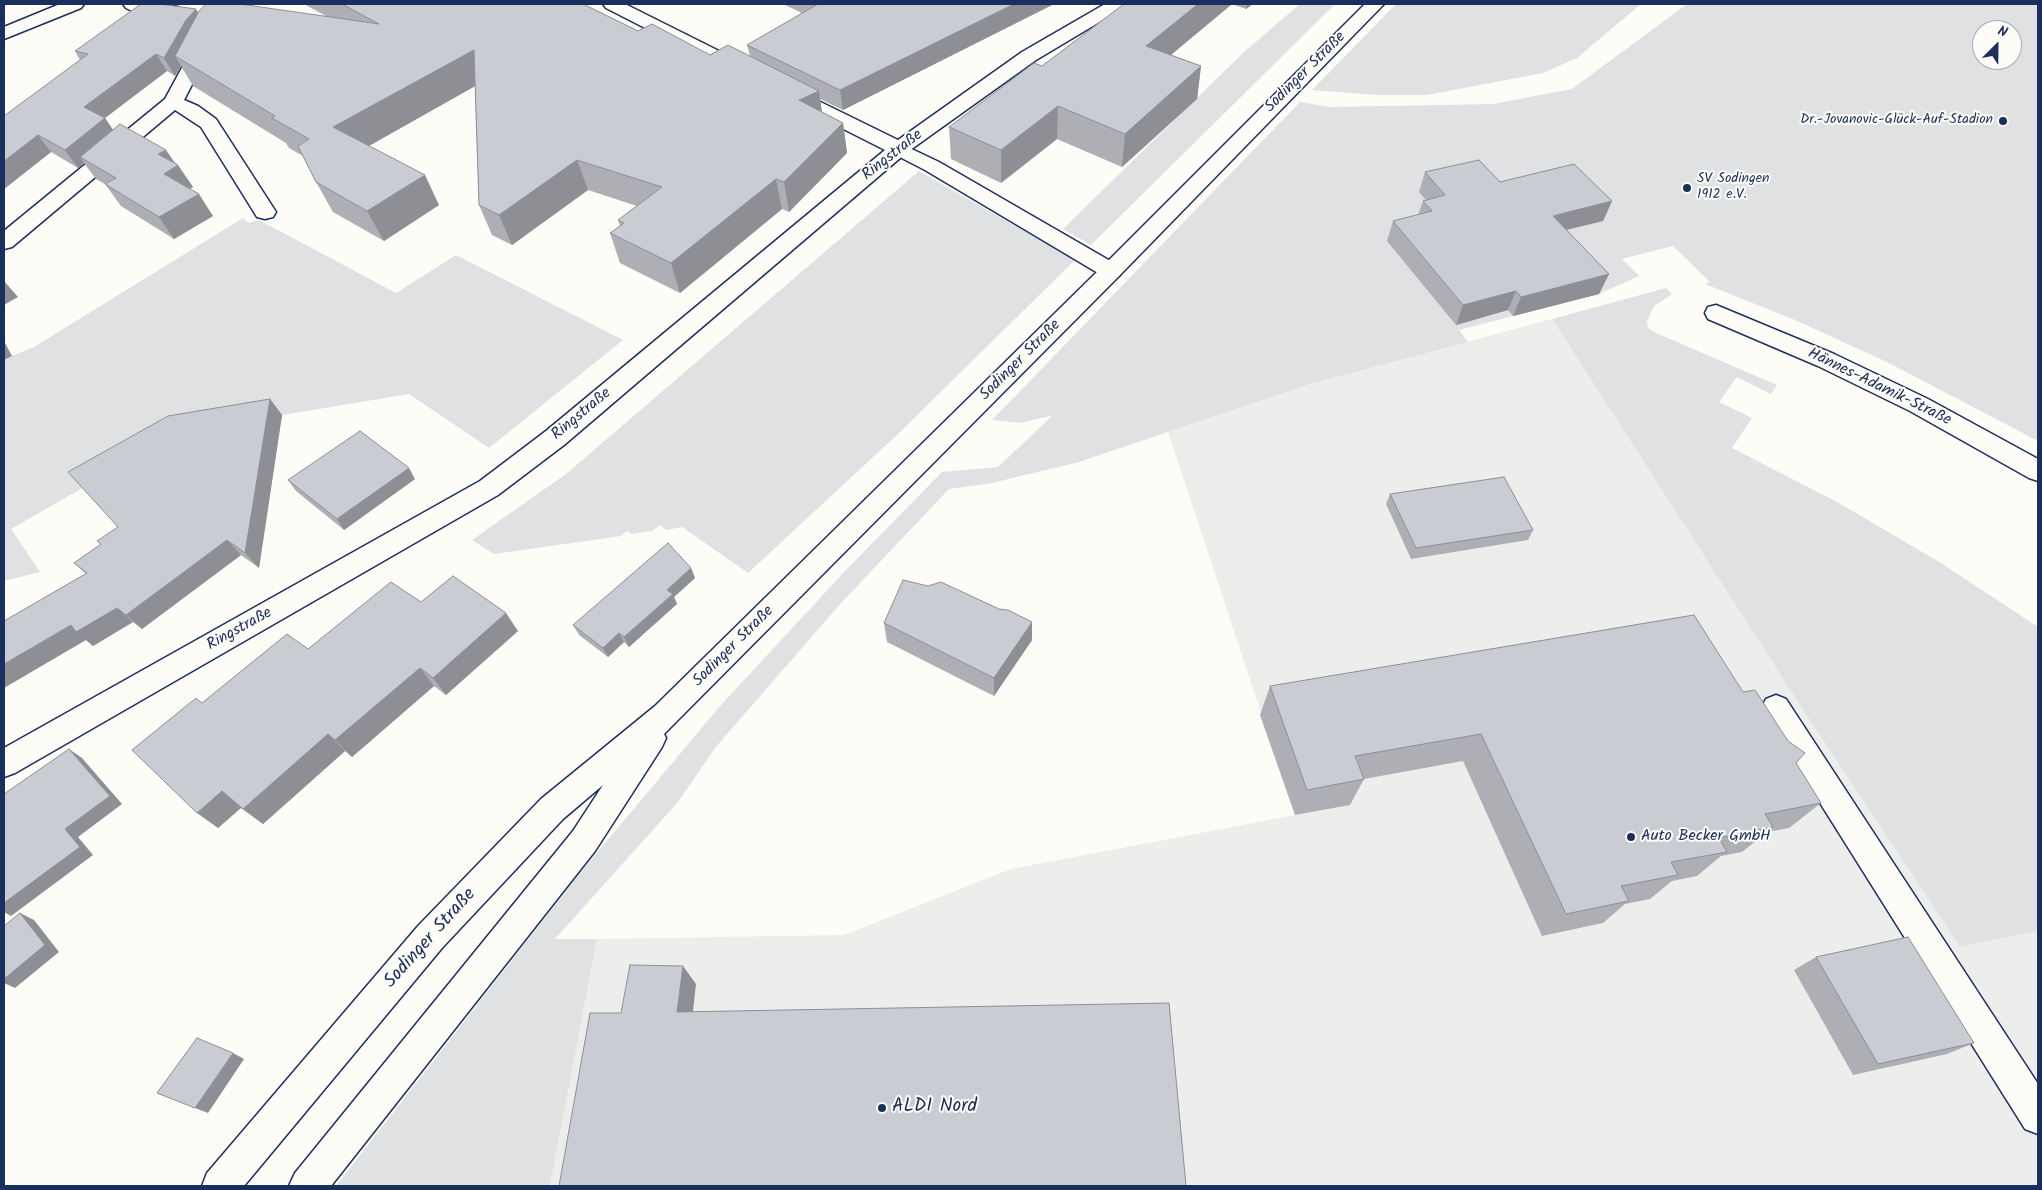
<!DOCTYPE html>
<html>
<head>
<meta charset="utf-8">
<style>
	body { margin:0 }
	#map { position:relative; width:2042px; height:1190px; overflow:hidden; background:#fdfcf7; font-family:Kalam,sans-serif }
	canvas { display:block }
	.frame { position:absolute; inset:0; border:5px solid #1b2f5e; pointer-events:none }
	.north { position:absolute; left:1972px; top:20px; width:50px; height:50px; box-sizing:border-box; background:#fdfcf7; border:1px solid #a3aaba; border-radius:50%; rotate:23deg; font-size:14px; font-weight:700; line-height:20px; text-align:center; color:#1b2f5e }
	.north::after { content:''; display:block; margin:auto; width:18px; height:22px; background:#1b2f5e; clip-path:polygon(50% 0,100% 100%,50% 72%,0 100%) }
</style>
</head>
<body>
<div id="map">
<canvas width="2042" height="1190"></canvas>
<div class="frame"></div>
<div class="north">N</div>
</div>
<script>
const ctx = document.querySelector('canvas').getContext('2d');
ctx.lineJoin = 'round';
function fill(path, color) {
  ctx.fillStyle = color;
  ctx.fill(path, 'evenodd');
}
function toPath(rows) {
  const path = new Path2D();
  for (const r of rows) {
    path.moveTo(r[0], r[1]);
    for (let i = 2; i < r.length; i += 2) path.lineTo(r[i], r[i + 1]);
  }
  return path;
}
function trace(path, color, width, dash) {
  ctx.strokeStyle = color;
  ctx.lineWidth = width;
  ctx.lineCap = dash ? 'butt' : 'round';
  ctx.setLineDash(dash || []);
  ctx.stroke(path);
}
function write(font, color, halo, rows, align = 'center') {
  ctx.font = font + ' Kalam,sans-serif';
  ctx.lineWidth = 4;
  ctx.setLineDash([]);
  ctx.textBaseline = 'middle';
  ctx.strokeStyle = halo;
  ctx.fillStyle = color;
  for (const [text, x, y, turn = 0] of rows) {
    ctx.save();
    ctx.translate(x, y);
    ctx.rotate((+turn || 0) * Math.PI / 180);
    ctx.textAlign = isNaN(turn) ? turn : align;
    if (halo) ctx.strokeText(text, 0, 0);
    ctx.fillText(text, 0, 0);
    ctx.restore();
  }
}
const built = toPath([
	[1552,319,1798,702,1960,947,2038,931,2038,1186,550,1186,597,939,844,935,1011,869,1295,815,1168,432,1310,384]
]);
const green = toPath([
	[1300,4,1335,4,1091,245,1063,229,1244,52],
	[1396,4,1641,4,1577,58,1543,73,1427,95,1377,95,1312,90],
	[1687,4,2038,4,2038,441,1887,362,1795,320,1705,284,1710,282,1673,246,1622,259,1639,276,1599,294,1459,330,1468,342,1310,384,1079,462,992,483,949,489,841,603,715,748,678,802,555,939,597,939,550,1186,336,1186,575,879,720,706,846,570,942,472,998,467,1053,415,1021,423,992,420,1300,102,1330,107,1493,104,1572,89],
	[1982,30,2012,30,2012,60,1982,60],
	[919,171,1075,260,898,434,748,573,682,527,666,530,660,525,652,531,631,534,627,531,621,536,494,554,472,540,566,474],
	[243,218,248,223,259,220,396,293,456,255,623,340,489,448,409,394,180,432,11,529,40,572,4,581,4,359,34,347],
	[1666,288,1672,294,1654,306,1647,321,1648,328,1656,333,1777,385,1771,394,1737,377,1719,402,1752,418,1732,448,1837,502,1941,563,2038,627,2038,931,1960,947,1798,702,1552,319]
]);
const lane = toPath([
	[60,4,84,4,81,8,4,39,4,27,60,4],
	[123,4,145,4,154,7,172,6,178,7,181,11,178,15,172,16,154,17,136,13,126,8,123,4],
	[899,143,939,162,1119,266,1122,271,1119,276,1111,278,1103,276,925,170,892,153,889,149,892,145,899,143],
	[1776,695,1786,699,2038,1084,2038,1134,2025,1129,1766,717,1761,708,1766,699,1776,695]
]);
const street = toPath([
	[228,4,247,4,215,40,184,100,198,106,216,119,276,212,273,217,265,219,257,217,201,127,175,110,12,247,4,249,4,231,165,99,198,38,228,4],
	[603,4,625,4,751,67,754,71,751,75,744,77,737,75,606,8,603,4],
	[1105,4,1126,4,1123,8,1036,60,906,153,564,445,498,495,15,773,4,777,4,748,480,481,546,431,885,150,782,98,779,94,782,90,789,88,796,90,898,140,1022,52,1105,4],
	[1716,305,1834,354,1928,399,2038,459,2038,481,2029,478,1910,411,1818,366,1708,319,1705,313,1708,307,1716,305]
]);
const secondary = toPath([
	[1365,4,1384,4,1119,276,664,734,666,738,662,747,595,851,331,1186,289,1186,295,1173,573,831,603,785,563,819,442,948,244,1186,202,1186,207,1173,418,926,541,799,655,706,1103,266,1365,4]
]);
const wall = toPath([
	[304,4,583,4,638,31,710,55,750,56,747,45,802,13,783,4,1054,4,843,110,820,99,822,112,843,123,847,153,789,212,782,209,680,293,620,263,610,233,620,226,618,220,637,206,588,190,512,245,492,235,479,205,475,86,369,146,439,205,384,241,333,212,316,182,303,156,289,148,286,143,193,86,181,66,175,76,167,71,105,118,113,130,175,163,193,187,189,189,213,216,174,239,121,206,105,184,96,179,84,163,78,168,51,152,4,189,80,60,75,51,199,13,326,16],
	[1124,4,1253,4,1246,9,1232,4,1171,55,1201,66,1197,99,1122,167,1057,139,1001,183,951,159,949,127,1042,66],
	[1425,172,1500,182,1612,201,1603,221,1566,230,1609,274,1599,294,1513,316,1508,310,1456,325,1387,241,1393,221,1418,215,1423,201,1426,200,1419,192],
	[270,399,282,415,259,568,241,555,142,629,133,622,93,646,86,640,86,574,74,563,101,544,118,527],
	[415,479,344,530,296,491,288,480],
	[1390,494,1533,530,1528,540,1411,559,1386,504],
	[691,568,695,578,674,597,677,604,629,647,624,642,608,657,579,635,573,625],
	[421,602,518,631,446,695,434,686,352,757,345,751,263,824,241,808,218,828,202,703],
	[884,623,1032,640,994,696,887,642],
	[1270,686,1743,692,1796,763,1821,803,1789,828,1767,832,1742,852,1721,856,1697,876,1672,881,1650,899,1625,904,1603,923,1542,936,1463,761,1364,779,1350,805,1295,815,1260,715],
	[1816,957,1974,1043,1947,1054,1853,1075,1794,970]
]);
const shadedWall = toPath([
	[1014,4,1054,4,843,110,840,90],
	[1198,4,1232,4,1143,78,1146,46],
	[1247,4,1253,4,1246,9],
	[196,9,206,26,175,56,181,66,175,76,164,58,186,20],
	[474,50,486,80,349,157,333,127],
	[156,54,167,71,97,124,84,107],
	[1201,66,1197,99,1122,167,1125,134],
	[819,91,823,121,799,100],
	[1058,106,1057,139,1001,183,1001,150],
	[105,118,117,136,80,157,84,163,78,168,65,150],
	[843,123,847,153,789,212,784,182],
	[38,135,51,152,4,189,4,161],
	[166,150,177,166,178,165,193,187,179,195,164,174,158,154],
	[577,160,588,190,512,245,499,215],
	[425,175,439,205,384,241,367,211],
	[776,179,782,209,680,293,671,263],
	[199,194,213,216,174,239,159,217],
	[1612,201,1603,221,1544,235,1553,216],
	[1609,274,1599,294,1513,316,1521,297],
	[4,281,18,297,4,305],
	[1516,291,1508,310,1456,325,1463,305],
	[4,341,12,356,4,360],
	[270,399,282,415,259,568,245,553],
	[409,468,415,479,344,530,337,519],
	[227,540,241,555,142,629,126,615],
	[691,568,695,578,674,597,677,604,629,647,624,637,667,590],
	[117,608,133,622,93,646,86,640,4,688,4,664,71,625],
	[506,613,518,631,446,695,433,678],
	[1032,622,1032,640,994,696,994,678],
	[619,633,624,642,608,657,603,648],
	[420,668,434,686,352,757,335,740],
	[328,734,345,751,263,824,243,809],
	[69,749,82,758,122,804,78,837,93,855,11,916,4,912,4,903,65,829],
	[222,791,242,807,218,828,197,813],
	[20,913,34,920,59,952,15,988,4,983,4,979],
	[683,966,696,984,691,1029,677,1012],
	[233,1053,244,1059,208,1113,195,1108]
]);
const building = toPath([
	[141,4,160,4,196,9,186,20,164,58,156,54,84,107,105,118,65,150,38,135,4,161,4,116,88,54,75,51,141,4],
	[206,4,240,4,379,24,342,4,583,4,638,31,652,24,710,55,728,45,819,91,799,100,843,123,784,182,776,179,671,263,610,233,624,223,618,220,662,187,577,160,499,215,479,205,474,50,333,127,425,175,367,211,316,182,298,146,309,139,272,118,275,116,175,56,199,11,206,4],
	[818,4,1014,4,840,90,747,45,818,4],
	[1124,4,1198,4,1146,46,1201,66,1125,134,1058,106,1001,150,949,127,1034,63,1042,66,1124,4],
	[120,124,166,150,158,154,178,165,164,174,199,194,159,217,105,184,116,178,80,157,120,124],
	[1479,160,1500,182,1574,164,1612,201,1553,216,1609,274,1521,297,1516,291,1463,305,1393,221,1432,211,1423,201,1445,195,1425,172,1479,160],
	[270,399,245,553,227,540,126,615,117,608,76,632,71,625,4,664,4,621,87,573,74,563,101,544,97,541,118,527,68,472,168,416,270,399],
	[360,431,409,468,337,519,288,480,360,431],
	[1504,477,1533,530,1416,548,1390,494,1504,477],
	[668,543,691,568,667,590,673,594,624,637,619,633,603,648,573,625,668,543],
	[453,576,506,613,433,678,420,668,335,740,328,734,243,809,222,791,197,813,132,750,196,698,202,703,287,634,308,649,391,582,421,602,453,576],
	[903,580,928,586,941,582,999,609,1008,610,1032,622,994,678,884,623,903,580],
	[1694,615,1743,692,1755,690,1788,741,1805,753,1796,763,1821,803,1765,814,1773,827,1719,838,1727,852,1671,862,1678,875,1621,886,1629,901,1566,914,1481,734,1355,756,1364,779,1307,790,1270,686,1694,615],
	[69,749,110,796,65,829,80,847,4,903,4,794,69,749],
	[20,913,45,945,4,979,4,926,20,913],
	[1908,937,1974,1043,1878,1064,1816,957,1908,937],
	[630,965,683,966,677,1012,1169,1003,1186,1186,559,1186,590,1013,621,1013,630,965],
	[197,1038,233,1053,195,1108,157,1093,197,1038]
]);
const markers = [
	[2003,121,5,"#1b2f5e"],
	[1687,188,5,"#1b2f5e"],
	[1631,837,5,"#1b2f5e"],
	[882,1108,5,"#1b2f5e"]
];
const farPoinames = [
	["Dr.-Jovanovic-Glück-Auf-Stadion",1993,121],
	["SV Sodingen",1697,180,"left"],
	["1912 e.V.",1697,196,"left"]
];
const streetNames = [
	["Sodinger Straße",1306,73,-45],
	["Ringstraße",893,156,-38],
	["Sodinger Straße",1021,361,-45],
	["Hännes-Adamik-Straße",1879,388,26],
	["Ringstraße",582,415,-40],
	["Ringstraße",240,630,-29],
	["Sodinger Straße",734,647,-45]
];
const poiNames = [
	["Auto Becker GmbH",1641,837]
];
const nearStreetnames = [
	["Sodinger Straße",431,939,-48]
];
const nearPoinames = [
	["ALDI Nord",892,1108]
];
fill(built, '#edeeec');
fill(green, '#e0e1e3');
trace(lane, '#1b2f5e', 3);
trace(street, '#1b2f5e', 3);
trace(secondary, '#1b2f5e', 3);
fill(lane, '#fdfcf7');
fill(street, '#fdfcf7');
fill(secondary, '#fdfcf7');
fill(wall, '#adafb5');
fill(shadedWall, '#8d8f94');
fill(building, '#c9ccd3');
trace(building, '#8d8f94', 1);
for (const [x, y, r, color] of markers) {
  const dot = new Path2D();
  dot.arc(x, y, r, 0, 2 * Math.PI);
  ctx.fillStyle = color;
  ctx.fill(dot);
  trace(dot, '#fdfcf7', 2);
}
write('14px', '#1b2f5e', '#fdfcf7', farPoinames, 'right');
write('16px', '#1b2f5e', '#fdfcf7', streetNames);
write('16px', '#1b2f5e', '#fdfcf7', poiNames, 'left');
write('19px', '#1b2f5e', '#fdfcf7', nearStreetnames);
write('19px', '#1b2f5e', '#fdfcf7', nearPoinames, 'left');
</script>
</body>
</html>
